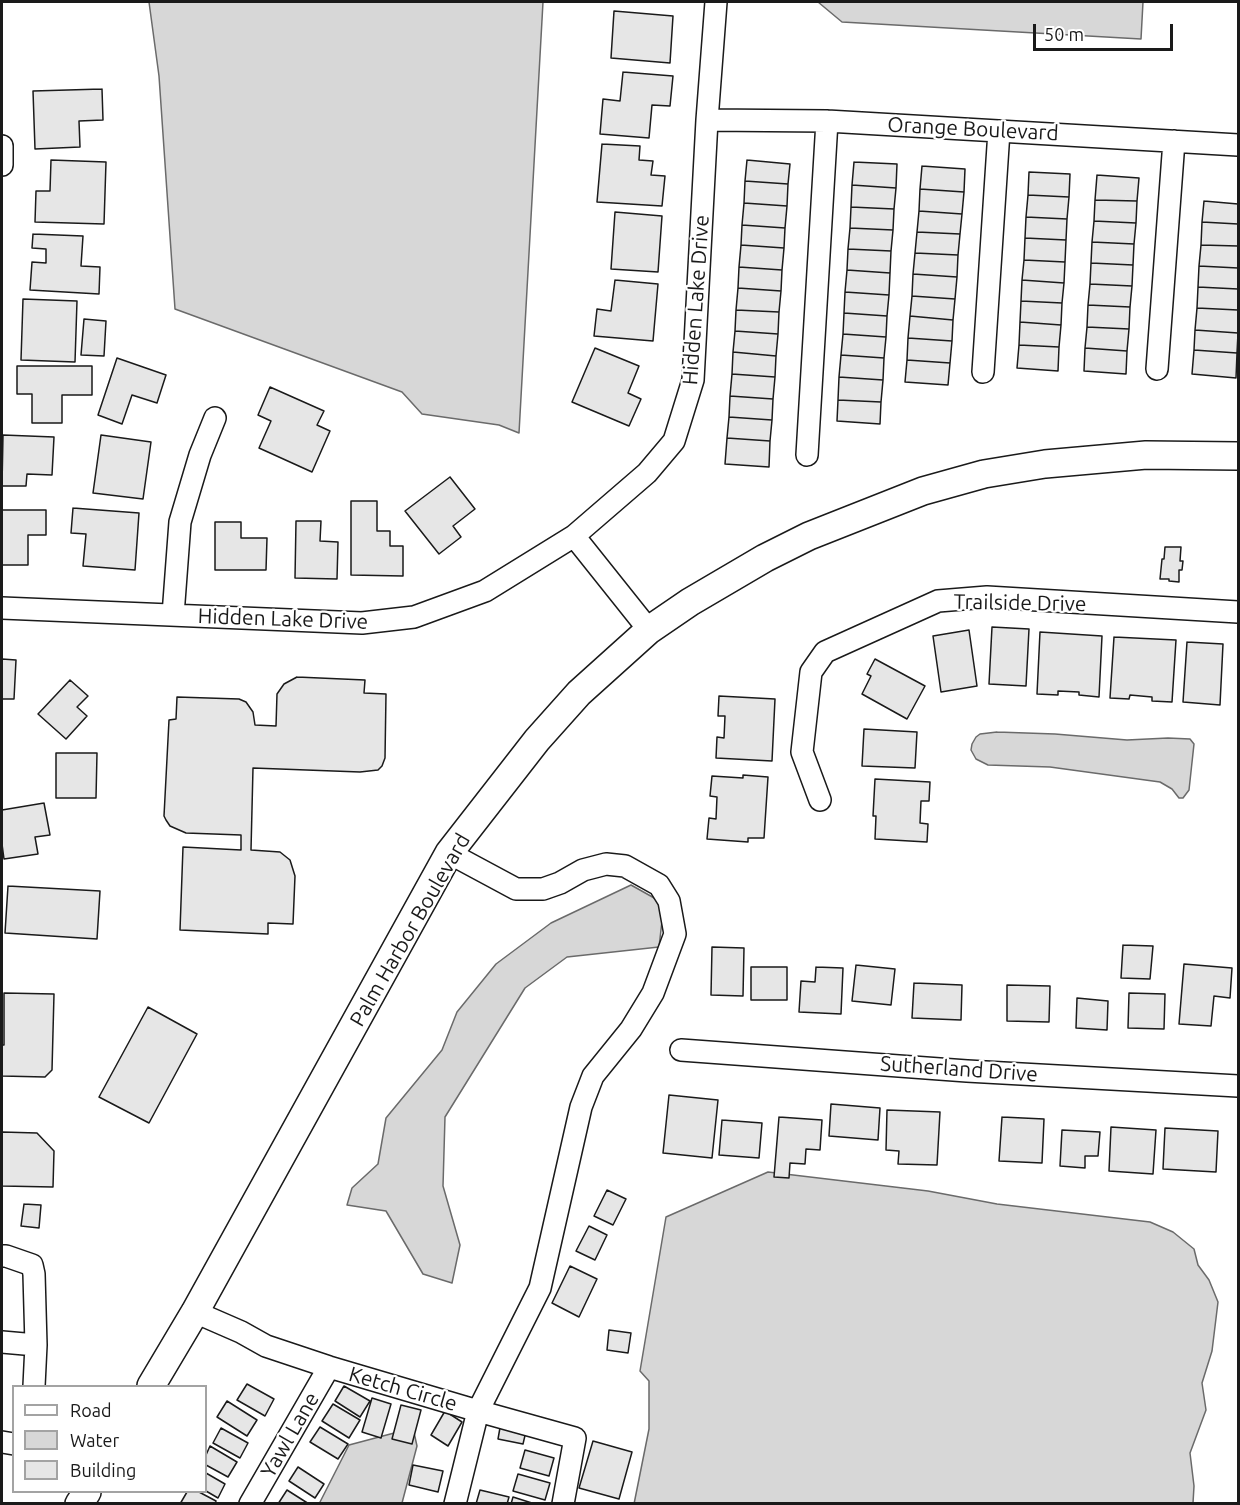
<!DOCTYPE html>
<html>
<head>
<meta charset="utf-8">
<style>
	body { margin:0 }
	#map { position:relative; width:1240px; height:1505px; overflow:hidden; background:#fff; font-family:Ubuntu,sans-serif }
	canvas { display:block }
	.frame { position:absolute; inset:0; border:3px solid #1a1a1a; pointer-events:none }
	.legend { position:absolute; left:12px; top:1385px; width:195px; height:108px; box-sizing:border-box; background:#fff; border:2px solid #a3a3a3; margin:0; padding:8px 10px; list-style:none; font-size:18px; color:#1a1a1a }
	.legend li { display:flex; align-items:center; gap:12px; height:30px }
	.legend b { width:30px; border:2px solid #a3a3a3 }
	.scale { position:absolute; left:1033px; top:24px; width:140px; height:27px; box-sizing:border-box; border:3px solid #1a1a1a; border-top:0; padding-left:8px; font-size:18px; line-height:21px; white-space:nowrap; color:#1a1a1a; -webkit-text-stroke:4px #fff; paint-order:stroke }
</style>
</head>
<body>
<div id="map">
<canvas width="1240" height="1505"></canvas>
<div class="frame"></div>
<ul class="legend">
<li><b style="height:8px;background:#fff"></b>Road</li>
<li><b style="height:16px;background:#d7d7d7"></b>Water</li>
<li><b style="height:16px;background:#e6e6e6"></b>Building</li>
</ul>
<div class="scale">50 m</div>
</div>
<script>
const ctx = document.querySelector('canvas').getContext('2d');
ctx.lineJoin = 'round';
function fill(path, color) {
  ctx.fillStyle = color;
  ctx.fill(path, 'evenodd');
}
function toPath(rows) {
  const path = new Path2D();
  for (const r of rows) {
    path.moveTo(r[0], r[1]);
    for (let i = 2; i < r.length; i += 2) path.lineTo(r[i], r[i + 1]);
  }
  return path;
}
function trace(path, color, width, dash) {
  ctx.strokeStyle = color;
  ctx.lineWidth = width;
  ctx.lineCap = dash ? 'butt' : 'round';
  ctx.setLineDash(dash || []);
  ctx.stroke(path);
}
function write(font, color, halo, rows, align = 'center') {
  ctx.font = font + ' Ubuntu,sans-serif';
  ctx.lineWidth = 4.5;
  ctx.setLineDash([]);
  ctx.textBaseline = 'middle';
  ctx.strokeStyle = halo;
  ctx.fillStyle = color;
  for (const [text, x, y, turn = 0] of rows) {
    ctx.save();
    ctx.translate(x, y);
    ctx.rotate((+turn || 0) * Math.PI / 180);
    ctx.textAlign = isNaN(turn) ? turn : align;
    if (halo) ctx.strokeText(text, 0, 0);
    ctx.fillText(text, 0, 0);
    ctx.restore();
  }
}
const water = toPath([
	[149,2,543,2,519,433,499,425,422,414,402,392,175,309,159,76,149,2],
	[818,2,1143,2,1141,39,842,22,818,2],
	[997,732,1055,734,1127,740,1168,738,1190,739,1194,744,1189,790,1183,798,1179,798,1172,789,1160,782,1050,767,988,765,976,759,971,750,972,744,976,737,980,734,997,732],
	[631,885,656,899,659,904,662,921,659,947,567,957,525,988,445,1117,443,1186,460,1245,452,1283,423,1274,386,1211,347,1205,352,1188,378,1164,386,1118,442,1050,457,1012,496,964,551,923,631,885],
	[768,1172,928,1191,997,1204,1150,1222,1173,1232,1194,1249,1198,1265,1209,1280,1218,1302,1212,1351,1202,1383,1206,1410,1190,1453,1194,1486,1193,1503,634,1504,649,1429,649,1381,640,1371,666,1217,768,1172],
	[413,1428,417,1446,402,1503,319,1504,349,1445,413,1428]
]);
const building = toPath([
	[614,11,673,16,670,63,611,58,614,11],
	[623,72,673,76,670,106,652,105,649,138,600,134,603,99,620,101,623,72],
	[102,89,103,120,79,121,80,147,35,149,33,91,102,89],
	[602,144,640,146,639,160,653,161,651,175,665,176,662,206,597,202,602,144],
	[51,160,106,162,104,224,35,222,36,191,50,191,51,160],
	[747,160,790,164,788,184,745,181,747,160],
	[854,162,897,164,896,188,852,185,854,162],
	[922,166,965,169,964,192,920,189,922,166],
	[1029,172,1070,174,1069,197,1028,195,1029,172],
	[1097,175,1139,178,1137,201,1095,200,1097,175],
	[745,181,788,184,787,206,744,203,745,181],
	[852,185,896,188,894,209,851,207,852,185],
	[920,189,964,192,962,214,919,211,920,189],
	[1028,195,1069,197,1067,219,1026,217,1028,195],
	[1095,200,1137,201,1136,223,1094,221,1095,200],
	[1204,201,1238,204,1238,224,1202,222,1204,201],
	[744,203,787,206,785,228,742,225,744,203],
	[851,207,894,209,893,230,850,228,851,207],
	[919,211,962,214,960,234,917,232,919,211],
	[615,212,662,216,658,272,611,269,615,212],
	[1026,217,1067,219,1066,240,1025,238,1026,217],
	[1094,221,1136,223,1134,244,1092,242,1094,221],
	[1202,222,1238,224,1238,246,1201,245,1202,222],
	[742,225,785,228,784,248,741,245,742,225],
	[850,228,893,230,891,251,848,249,850,228],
	[917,232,960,234,958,255,915,253,917,232],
	[33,234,83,236,81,266,100,267,99,294,30,290,32,262,46,263,46,249,32,248,33,234],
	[1025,238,1066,240,1065,262,1024,260,1025,238],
	[1092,242,1134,244,1133,265,1091,263,1092,242],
	[741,245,784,248,782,270,739,267,741,245],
	[1201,245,1238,246,1238,268,1199,266,1201,245],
	[848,249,891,251,890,273,847,270,848,249],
	[915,253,958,255,957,277,913,274,915,253],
	[1024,260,1065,262,1064,283,1022,280,1024,260],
	[1091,263,1133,265,1132,286,1090,284,1091,263],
	[1199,266,1238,268,1238,289,1198,287,1199,266],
	[739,267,782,270,781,291,738,288,739,267],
	[847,270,890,273,889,295,845,292,847,270],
	[913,274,957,277,955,299,912,296,913,274],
	[615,280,658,284,653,341,594,336,597,309,611,311,615,280],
	[1022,280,1064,283,1062,303,1021,301,1022,280],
	[1090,284,1132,286,1130,307,1088,305,1090,284],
	[1198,287,1238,289,1238,310,1197,308,1198,287],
	[738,288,781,291,779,312,736,310,738,288],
	[845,292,889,295,887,316,844,313,845,292],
	[912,296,955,299,953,320,910,316,912,296],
	[23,299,77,301,75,362,21,360,23,299],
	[1021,301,1062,303,1061,325,1020,322,1021,301],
	[1088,305,1130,307,1129,329,1087,327,1088,305],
	[1197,308,1238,310,1238,333,1195,330,1197,308],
	[736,310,779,312,778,334,735,331,736,310],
	[844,313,887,316,886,337,843,334,844,313],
	[910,316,953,320,952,341,908,338,910,316],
	[84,319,106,321,104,356,81,355,84,319],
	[1020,322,1061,325,1059,347,1019,345,1020,322],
	[1087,327,1129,329,1127,351,1085,348,1087,327],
	[1195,330,1238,333,1237,353,1194,350,1195,330],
	[735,331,778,334,776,356,733,352,735,331],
	[843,334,886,337,884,358,841,355,843,334],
	[908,338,952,341,950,363,907,360,908,338],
	[1019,345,1059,347,1058,371,1017,368,1019,345],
	[595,348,639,366,628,393,641,399,629,426,572,402,595,348],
	[1085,348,1127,351,1126,374,1084,371,1085,348],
	[1194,350,1237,353,1236,378,1192,374,1194,350],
	[733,352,776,356,775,377,732,374,733,352],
	[841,355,884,358,883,380,839,377,841,355],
	[117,358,166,375,157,403,132,395,122,424,98,415,117,358],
	[907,360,950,363,948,385,905,382,907,360],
	[17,366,92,366,92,395,62,395,62,423,32,423,32,394,17,394,17,366],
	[732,374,775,377,773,399,730,396,732,374],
	[839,377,883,380,881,402,838,400,839,377],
	[270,387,324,411,317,425,330,431,312,472,259,448,271,421,258,415,270,387],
	[730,396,773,399,772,420,729,417,730,396],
	[838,400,881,402,880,424,837,421,838,400],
	[729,417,772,420,770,441,727,438,729,417],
	[3,435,54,437,52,475,27,474,26,486,2,486,3,435],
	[101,435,151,442,143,499,93,493,101,435],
	[727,438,770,441,769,467,725,464,727,438],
	[450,477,475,509,453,526,461,537,439,554,405,511,450,477],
	[351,501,377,501,377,531,390,531,390,546,403,546,403,576,351,575,351,501],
	[73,508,139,513,135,570,83,566,86,534,71,533,73,508],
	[2,510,46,510,46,535,28,535,28,565,2,565,2,510],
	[296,521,321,521,320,541,338,542,337,579,295,578,296,521],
	[215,522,241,522,241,538,267,538,266,570,215,570,215,522],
	[1165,547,1181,547,1180,561,1183,561,1182,570,1179,570,1179,582,1169,581,1169,579,1160,579,1162,559,1164,559,1165,547],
	[992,627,1029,629,1026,686,989,684,992,627],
	[969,630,977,686,941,692,933,636,969,630],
	[1040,632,1102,636,1099,697,1079,695,1079,692,1058,691,1058,695,1037,694,1040,632],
	[1114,637,1176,640,1172,702,1152,701,1152,697,1130,695,1129,699,1110,698,1114,637],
	[1187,642,1223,644,1220,705,1183,702,1187,642],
	[2,659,16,660,14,699,2,699,2,659],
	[875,659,925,686,907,719,862,694,871,676,867,674,875,659],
	[297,677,365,680,364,693,386,694,385,758,382,766,378,770,360,772,253,768,251,850,280,852,290,860,295,876,293,924,268,923,268,934,180,930,183,847,241,850,241,835,186,833,170,826,166,820,164,816,169,720,176,719,177,697,239,699,246,702,253,712,255,725,276,726,277,694,284,684,297,677],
	[70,680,88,696,77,707,87,716,66,739,38,714,70,680],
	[719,696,775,699,772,761,716,758,717,737,724,738,725,716,718,716,719,696],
	[864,729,917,732,915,768,862,766,864,729],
	[56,753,97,753,96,798,56,798,56,753],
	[743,775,768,777,764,838,748,838,748,842,707,839,709,818,716,819,717,797,710,796,712,776,743,778,743,775],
	[875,779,930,782,929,801,921,801,920,823,928,824,927,842,875,839,876,816,873,816,875,779],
	[44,803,50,835,35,837,38,854,4,859,2,844,2,810,44,803],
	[8,886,100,891,97,939,5,933,8,886],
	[1123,945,1153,946,1150,979,1121,978,1123,945],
	[712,947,744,948,743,996,711,995,712,947],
	[1184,964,1232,968,1230,998,1214,996,1211,1026,1179,1024,1184,964],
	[856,965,895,969,891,1005,852,1001,856,965],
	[751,967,787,967,787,1000,751,1000,751,967],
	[816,967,843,968,841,1014,799,1012,801,981,815,982,816,967],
	[914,983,962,985,961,1020,912,1018,914,983],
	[1007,985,1050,986,1049,1022,1007,1021,1007,985],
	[4,993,54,994,52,1070,45,1077,2,1076,2,1045,4,1045,4,993],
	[1129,993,1165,994,1164,1029,1128,1028,1129,993],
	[1077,998,1108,1001,1107,1030,1076,1028,1077,998],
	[148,1007,197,1034,149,1123,99,1097,148,1007],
	[669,1095,718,1100,712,1158,663,1153,669,1095],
	[831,1104,880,1108,878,1140,829,1136,831,1104],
	[887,1110,940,1112,937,1165,898,1164,899,1151,886,1150,887,1110],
	[779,1117,822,1120,820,1150,806,1149,805,1164,790,1163,789,1178,774,1177,779,1117],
	[1002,1117,1044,1119,1042,1163,999,1161,1002,1117],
	[722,1120,762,1123,759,1158,719,1155,722,1120],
	[1111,1127,1156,1130,1153,1174,1109,1171,1111,1127],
	[1165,1128,1218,1131,1216,1172,1163,1169,1165,1128],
	[1062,1130,1100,1132,1098,1156,1085,1156,1085,1168,1060,1166,1062,1130],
	[2,1132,37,1133,54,1151,53,1187,2,1186,2,1132],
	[607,1190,626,1199,613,1225,594,1216,607,1190],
	[24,1204,41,1205,39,1228,21,1226,24,1204],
	[589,1226,607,1235,595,1260,576,1251,589,1226],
	[570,1266,597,1279,579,1317,552,1303,570,1266],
	[609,1330,631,1333,628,1353,607,1350,609,1330],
	[247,1384,274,1399,265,1416,237,1400,247,1384],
	[344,1386,370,1401,360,1417,335,1401,344,1386],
	[372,1398,391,1404,381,1438,362,1432,372,1398],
	[227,1401,257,1420,247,1436,217,1417,227,1401],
	[333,1404,360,1420,349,1438,322,1421,333,1404],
	[401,1405,421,1410,412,1444,392,1439,401,1405],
	[445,1411,462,1422,448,1446,431,1435,445,1411],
	[501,1422,527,1427,523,1444,498,1439,501,1422],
	[320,1427,348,1444,338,1459,310,1442,320,1427],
	[221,1428,248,1443,240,1458,213,1443,221,1428],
	[593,1441,632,1452,619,1499,579,1488,593,1441],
	[210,1446,237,1462,228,1477,206,1465,206,1455,210,1446],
	[525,1450,554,1458,549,1476,520,1468,525,1450],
	[413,1465,443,1471,438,1492,409,1485,413,1465],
	[298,1467,324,1484,315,1498,289,1481,298,1467],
	[206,1473,225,1484,218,1498,206,1491,206,1473],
	[518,1474,550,1483,545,1500,513,1491,518,1474],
	[287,1490,309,1504,278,1504,287,1490],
	[480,1490,509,1497,507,1504,476,1504,480,1490],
	[187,1492,199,1492,216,1501,215,1504,180,1504,187,1492],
	[513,1497,535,1504,511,1504,513,1497]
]);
const minor = toPath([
	[707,120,827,121,1238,145],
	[2,146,2,165],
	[1157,369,1174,141],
	[983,372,999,131],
	[807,455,827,121],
	[574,536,649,630],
	[2,608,362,623,414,617,485,591,574,536,647,473,674,441,693,380,707,120,716,2],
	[173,615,180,522,200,455,215,418],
	[820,800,802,752,811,672,825,652,938,601,987,597,1238,612],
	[681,1050,967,1071,1238,1086],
	[2,1256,6,1256,32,1265,34,1274,36,1345,34,1386],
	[195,1312,241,1332,266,1346,329,1367,478,1411,540,1288,581,1107,593,1076,631,1029,653,993,675,934,669,901,659,885,625,866,606,864,583,870,560,883,543,889,516,889,449,853],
	[2,1342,36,1345],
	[2,1442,14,1444],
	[250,1504,329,1367],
	[455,1504,478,1411,575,1438,563,1504]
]);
const major = toPath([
	[151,1386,195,1312,449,853,537,740,579,693,649,630,690,602,765,558,809,536,923,491,984,474,1045,464,1146,455,1238,456],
	[79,1504,87,1492]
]);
const streetNames = [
	["Orange Boulevard",973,129,3],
	["Hidden Lake Drive",696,300,-86],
	["Trailside Drive",1020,603,1],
	["Hidden Lake Drive",283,619,2],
	["Palm Harbor Boulevard",410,930,-60],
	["Sutherland Drive",959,1069,4],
	["Ketch Circle",403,1389,16],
	["Yawl Lane",290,1435,-60]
];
fill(water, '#d7d7d7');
trace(water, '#6a6a6a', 1.5);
fill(building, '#e6e6e6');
trace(building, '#1a1a1a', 1.5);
trace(minor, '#1a1a1a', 24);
trace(major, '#1a1a1a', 30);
trace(minor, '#fff', 21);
trace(major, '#fff', 27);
write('21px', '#1a1a1a', '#fff', streetNames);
</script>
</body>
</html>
